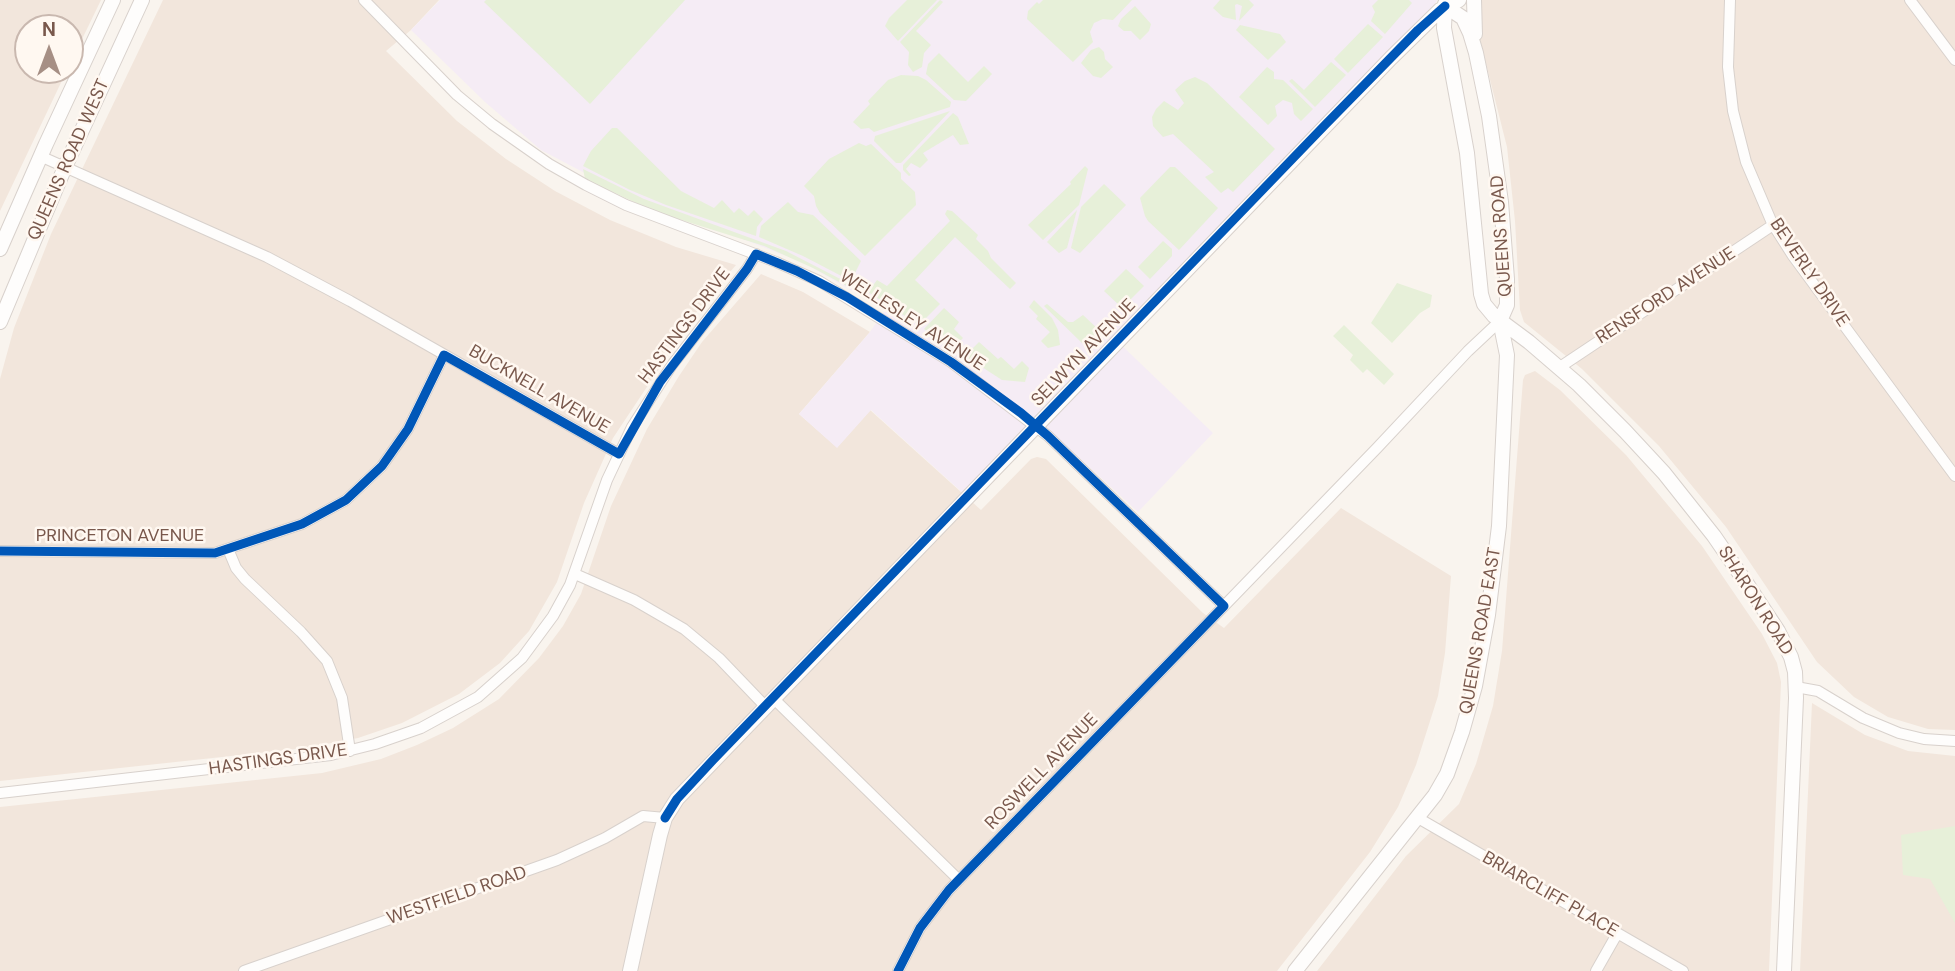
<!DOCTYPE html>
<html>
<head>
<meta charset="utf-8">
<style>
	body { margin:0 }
	#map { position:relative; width:1955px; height:971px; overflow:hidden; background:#f9f4ee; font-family:"DM Sans",sans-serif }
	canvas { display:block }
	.north { position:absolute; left:14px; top:14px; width:70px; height:70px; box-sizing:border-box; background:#fff8f1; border:2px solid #c9b8af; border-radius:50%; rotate:0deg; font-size:19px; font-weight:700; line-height:28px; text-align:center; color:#79584c }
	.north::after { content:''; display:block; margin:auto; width:24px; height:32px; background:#a68f85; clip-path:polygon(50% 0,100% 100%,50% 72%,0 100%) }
</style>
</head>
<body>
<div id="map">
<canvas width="1955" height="971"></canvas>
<div class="north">N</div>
</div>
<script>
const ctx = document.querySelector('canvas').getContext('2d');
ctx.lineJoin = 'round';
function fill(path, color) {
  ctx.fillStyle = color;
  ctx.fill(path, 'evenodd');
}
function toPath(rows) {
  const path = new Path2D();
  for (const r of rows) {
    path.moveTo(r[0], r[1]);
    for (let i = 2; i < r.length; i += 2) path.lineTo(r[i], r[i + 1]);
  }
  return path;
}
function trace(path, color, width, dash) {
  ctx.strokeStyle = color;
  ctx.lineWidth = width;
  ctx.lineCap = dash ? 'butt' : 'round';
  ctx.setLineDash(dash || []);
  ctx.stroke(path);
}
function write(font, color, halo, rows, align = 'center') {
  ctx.font = font + ' "DM Sans",sans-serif';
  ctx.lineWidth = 5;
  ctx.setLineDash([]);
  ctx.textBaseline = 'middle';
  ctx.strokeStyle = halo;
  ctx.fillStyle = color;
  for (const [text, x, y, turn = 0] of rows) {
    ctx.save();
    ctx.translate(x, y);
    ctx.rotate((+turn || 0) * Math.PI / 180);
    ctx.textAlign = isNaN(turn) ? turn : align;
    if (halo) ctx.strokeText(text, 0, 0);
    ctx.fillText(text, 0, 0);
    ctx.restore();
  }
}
const residential = toPath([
	[0,0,101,0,70,64,70,28,28,28,28,70,67,70,0,211],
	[163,0,439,0,411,30,386,51,457,121,506,159,555,191,610,220,676,247,736,265,698,310,613,438,584,503,557,582,529,631,500,663,459,694,402,723,358,738,305,748,0,781,0,379,14,328,51,234],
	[1478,0,1955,0,1955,730,1928,729,1888,717,1854,697,1817,662,1726,527,1659,446,1582,369,1524,322,1520,310,1515,221,1507,147,1479,36],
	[761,274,803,292,870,332,799,414,837,447,870,410,981,510,1031,459,1037,457,1046,459,1203,613,1224,628,1341,508,1451,576,1445,653,1438,696,1416,765,1398,807,1370,852,1277,971,0,971,0,807,322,773,381,759,417,745,453,728,499,699,539,658,563,626,581,594,611,506,647,429,679,376,702,342],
	[1535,371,1560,390,1626,455,1702,546,1762,634,1777,663,1781,682,1769,971,1317,971,1406,856,1459,804,1476,764,1493,706,1502,651,1523,380,1525,375],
	[1812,703,1865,735,1908,751,1955,756,1955,971,1800,971]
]);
const education = toPath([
	[440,0,1437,0,1431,11,1114,338,1213,433,1138,512,1035,417,965,495,871,410,837,448,799,414,870,332,885,310,804,263,617,190,541,150,485,102,411,30]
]);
const green = toPath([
	[486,0,685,0,590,104,484,2],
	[907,0,937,0,898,41,885,26,889,18],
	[940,0,943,2,916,31,931,45,924,53,922,67,913,72,908,65,909,52,900,42],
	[1043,0,1132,0,1113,20,1103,19,1094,23,1090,32,1093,42,1073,62,1027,19,1028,11,1037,2,1039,4],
	[1220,0,1249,0,1254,5,1239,21,1242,6,1237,4,1235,5,1236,20,1223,17,1213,8],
	[1378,0,1409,0,1412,3,1385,34,1371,21,1375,12,1372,6],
	[1135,6,1151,24,1149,31,1140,40,1131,31,1124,31,1118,26,1121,19],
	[1368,24,1383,37,1348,73,1334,59],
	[1240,25,1280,34,1286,42,1268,60,1236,30],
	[1099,47,1104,52,1105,59,1113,67,1101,78,1093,76,1081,63,1091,50],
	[939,53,968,82,984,66,992,74,966,101,954,100,926,74,928,64],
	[1331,62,1346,75,1315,107,1289,81,1292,79,1304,90],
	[1267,67,1274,72,1274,79,1283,80,1313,109,1301,121,1294,114,1292,103,1283,100,1275,106,1277,116,1268,125,1239,97],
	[901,75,918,76,926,80,951,102,950,107,874,132,869,128,861,129,853,122,870,104,868,101,888,80],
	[1195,77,1207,83,1275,149,1233,192,1228,188,1221,193,1205,177,1214,172,1173,134,1163,137,1153,126,1152,117,1156,109,1164,101,1178,110,1184,103,1175,90,1185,81],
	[950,111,901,163,896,163,874,141,875,136],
	[953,113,958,117,969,144,960,145,953,135,923,153,928,160,920,168,911,163,906,169,911,175,909,176,903,170,903,165],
	[612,128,617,128,681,191,714,208,722,200,734,213,739,208,748,216,754,210,763,219,757,227,756,236,666,205,630,190,583,166,591,151],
	[859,143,866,146,871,144,901,173,901,179,915,192,916,205,865,256,820,213,816,206,814,196,804,186,829,159],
	[1085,166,1088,169,1079,205,1043,240,1028,225,1071,184,1070,182],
	[1170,167,1175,167,1218,208,1179,250,1148,221,1145,216,1140,198],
	[583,169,644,199,786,251,852,285,850,288,813,268,764,246,653,211,585,179],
	[1104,184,1126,205,1080,253,1071,248,1081,207],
	[788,202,798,212,813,215,861,261,851,281,803,256,759,237,761,226],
	[947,210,952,211,978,235,976,239,988,251,991,258,1016,283,1010,289,955,237,915,280,940,304,919,325,868,292,877,280,887,286,950,221,945,214],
	[1077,210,1067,248,1059,253,1047,242],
	[1163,241,1172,249,1172,256,1150,279,1138,267],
	[1126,269,1144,286,1126,304,1119,305,1104,291],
	[1397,283,1432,295,1430,307,1420,313,1392,343,1371,323],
	[1034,300,1052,318,1058,330,1060,345,1048,348,1041,341,1050,332,1036,319,1038,316,1029,307],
	[1047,304,1068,322,1073,322,1083,315,1100,331,1090,341,1082,343,1044,306],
	[944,308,959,322,954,329,963,338,953,348,924,329],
	[1344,325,1394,374,1384,385,1367,369,1363,373,1350,360,1353,355,1333,336],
	[979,342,998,359,1001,357,1014,369,1022,361,1029,368,1025,382,1002,380,965,356],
	[1955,826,1955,923,1930,879,1903,875,1901,835]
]);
const minor = toPath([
	[364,0,457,95,492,124,549,164,586,185,626,205,776,262,819,281,951,362,1048,436,1224,606],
	[1730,0,1728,67,1733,111,1746,162,1772,223,1793,256,1955,476],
	[1910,0,1955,60],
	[40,156,267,257,350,301,619,454],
	[1560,367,1773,225],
	[228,549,236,568,245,579,301,632,327,661,342,698,350,751],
	[0,551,215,553,302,524,346,500,382,466,408,429,444,355],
	[575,574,634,600,684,629,719,658,765,706],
	[1796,687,1818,691,1863,718,1899,733,1924,739,1955,741],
	[773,698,959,880],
	[0,793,331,755,375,744,421,728,478,697,522,658,553,616,570,585,607,480,632,427,672,365,747,269,756,254],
	[1418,818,1683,971],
	[244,971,557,860,605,838,643,816,665,818],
	[898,971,920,928,949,890,1377,448,1468,351,1500,321],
	[1596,971,1617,934]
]);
const tertiary = toPath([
	[1474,0,1475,34],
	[1445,4,1444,28,1467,153,1481,294,1484,304,1494,316,1529,342,1579,385,1625,431,1664,473,1714,536,1749,587,1778,631,1791,657,1795,672,1796,698,1784,971],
	[1445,6,1463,18,1470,33,1476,53,1489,116,1501,202,1507,279,1507,305,1500,321],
	[0,249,46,144,113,0],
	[0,322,65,167,142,0],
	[630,971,660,835,665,818,677,799,1391,58,1440,10,1459,0],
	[1295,971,1435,795,1447,774,1462,732,1475,686,1488,615,1499,526,1507,355,1500,321]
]);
const cycleway = toPath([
	[0,551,215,553,302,524,346,500,382,466,408,429,444,355,619,454,660,382,747,269,756,254,797,271,847,297,951,362,1021,413,1048,436,1224,606,949,890,920,928,898,971],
	[665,818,677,799,713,760,1325,125,1418,30,1445,6]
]);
const streetNames = [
	["QUEENS ROAD WEST",69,160,-66],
	["QUEENS ROAD",1502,236,-94],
	["BEVERLY DRIVE",1809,273,56],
	["RENSFORD AVENUE",1666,296,-33],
	["WELLESLEY AVENUE",912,321,33],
	["HASTINGS DRIVE",685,326,-53],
	["SELWYN AVENUE",1084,353,-46],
	["BUCKNELL AVENUE",539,390,30],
	["PRINCETON AVENUE",120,536],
	["SHARON ROAD",1755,601,58],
	["QUEENS ROAD EAST",1481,631,-80],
	["HASTINGS DRIVE",278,760,-8],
	["ROSWELL AVENUE",1042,772,-46],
	["BRIARCLIFF PLACE",1550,895,30],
	["WESTFIELD ROAD",457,896,-19]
];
fill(residential, '#f2e6dc');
fill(education, '#f5ecf5');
fill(green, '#e7f0d9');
trace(minor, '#d8d1cc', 12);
trace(tertiary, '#d8d1cc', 16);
trace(minor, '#fefdfc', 10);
trace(tertiary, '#fefdfc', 14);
trace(cycleway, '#0057b8', 9);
write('18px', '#79584c', '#fff8f1', streetNames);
</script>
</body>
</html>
